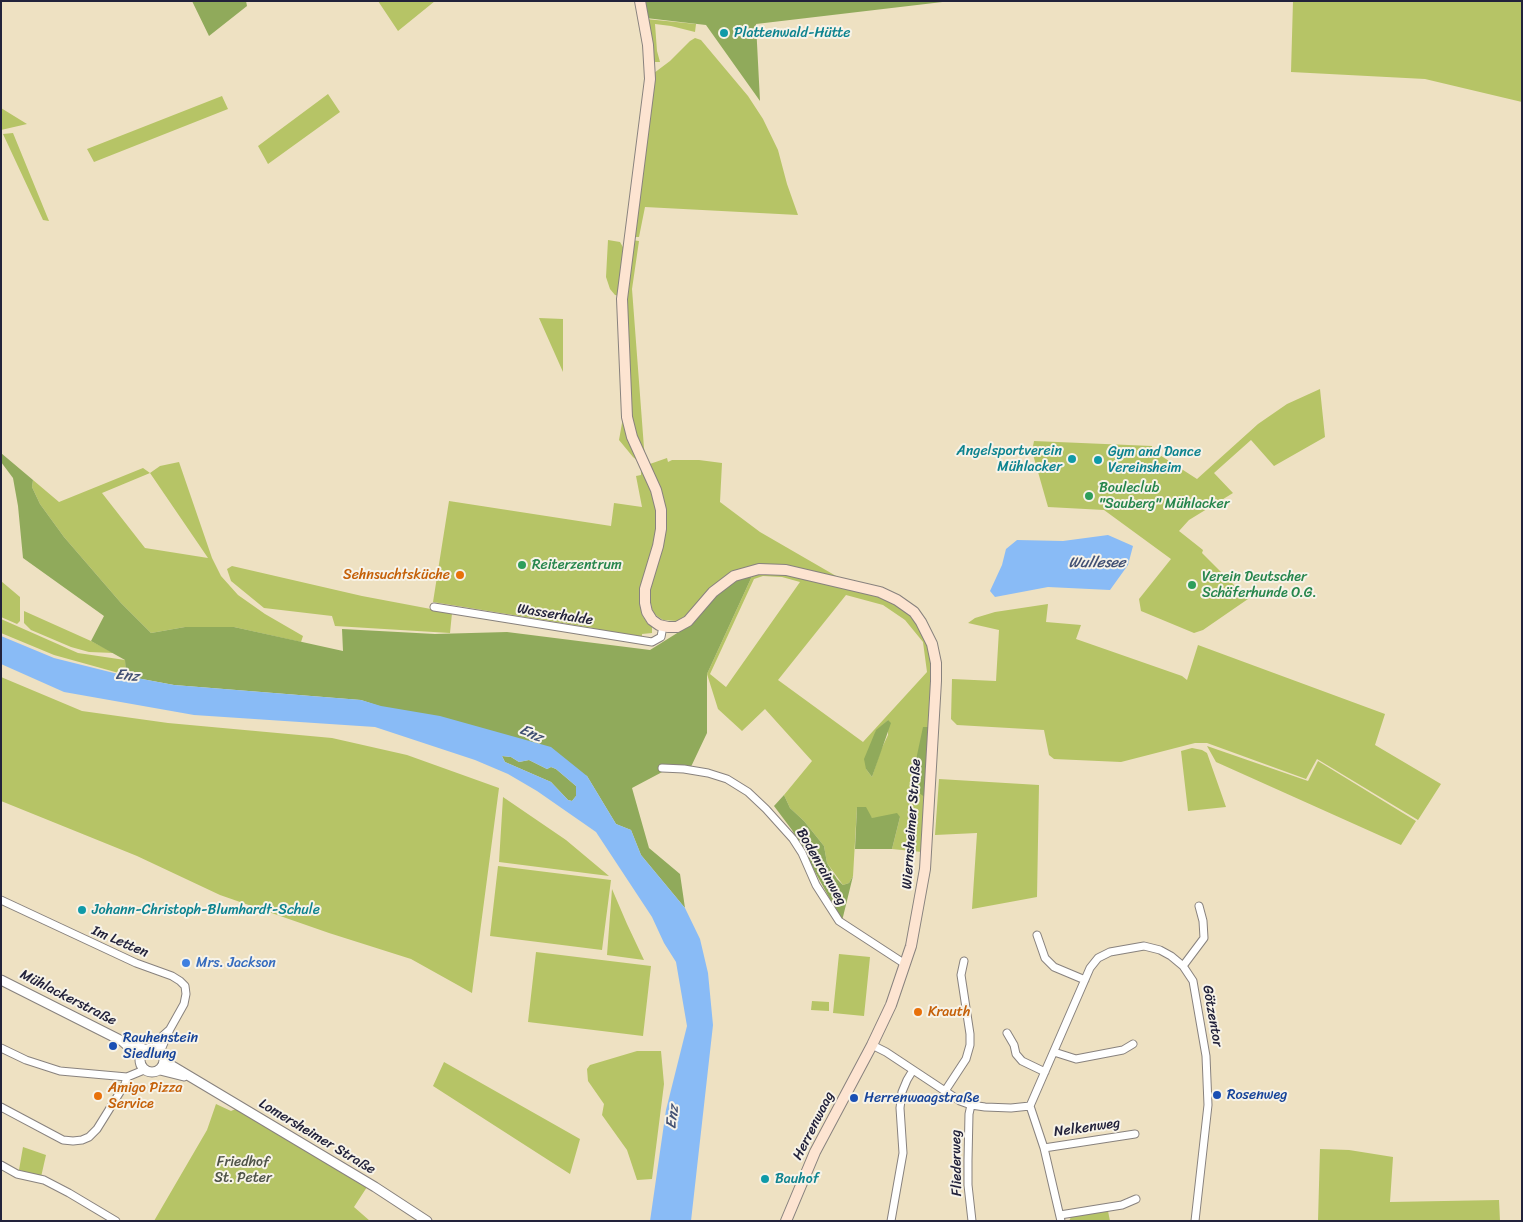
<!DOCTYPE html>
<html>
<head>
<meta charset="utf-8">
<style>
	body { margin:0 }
	#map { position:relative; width:1523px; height:1222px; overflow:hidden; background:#eee1c2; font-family:Sriracha,sans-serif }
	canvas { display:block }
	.frame { position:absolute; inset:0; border:2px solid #22223b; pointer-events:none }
</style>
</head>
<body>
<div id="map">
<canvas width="1523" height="1222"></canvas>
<div class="frame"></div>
</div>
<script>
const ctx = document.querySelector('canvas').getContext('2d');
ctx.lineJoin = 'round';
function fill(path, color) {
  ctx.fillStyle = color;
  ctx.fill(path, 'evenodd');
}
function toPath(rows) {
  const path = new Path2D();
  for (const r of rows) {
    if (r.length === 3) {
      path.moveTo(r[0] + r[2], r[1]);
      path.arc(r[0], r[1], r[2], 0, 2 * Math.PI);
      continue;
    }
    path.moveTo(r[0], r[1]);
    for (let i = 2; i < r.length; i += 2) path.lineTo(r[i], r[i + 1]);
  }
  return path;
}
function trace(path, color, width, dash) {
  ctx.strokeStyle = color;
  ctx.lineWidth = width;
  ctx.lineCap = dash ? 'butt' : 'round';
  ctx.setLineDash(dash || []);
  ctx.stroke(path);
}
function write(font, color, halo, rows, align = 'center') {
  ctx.font = font + ' Sriracha,sans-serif';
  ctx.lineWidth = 4;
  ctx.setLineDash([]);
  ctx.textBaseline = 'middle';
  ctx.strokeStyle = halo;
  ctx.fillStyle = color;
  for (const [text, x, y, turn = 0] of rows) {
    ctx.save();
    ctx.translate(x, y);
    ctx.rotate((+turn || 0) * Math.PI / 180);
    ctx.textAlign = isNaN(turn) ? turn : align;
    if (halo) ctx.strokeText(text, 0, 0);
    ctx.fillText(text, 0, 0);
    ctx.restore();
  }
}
const green = toPath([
	[378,1,435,1,398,31],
	[1293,1,1522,1,1522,102,1425,79,1291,72],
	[646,19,696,24,695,32,671,26,655,24,657,51,660,62,655,62,653,60],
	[695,38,701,40,748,96,763,119,778,150,787,184,798,215,645,207,639,237,633,237,654,73,670,61,690,41],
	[328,94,340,112,268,164,258,146],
	[222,96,228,109,94,162,87,149],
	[1,108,27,124,1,130],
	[13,133,49,221,43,220,3,134],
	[608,240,620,242,624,249,620,296,615,295,610,289,606,277],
	[632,240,639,241,632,289,644,448,647,465,667,458,668,462,672,460,699,460,722,463,720,502,760,532,843,580,768,566,677,621,663,620,654,614,652,609,649,593,664,533,632,424,626,306],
	[539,318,563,319,563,372],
	[1320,389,1325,437,1274,466,1251,440,1214,473,1233,493,1189,520,1179,531,1203,550,1202,553,1248,599,1203,630,1194,633,1141,611,1139,599,1171,559,1104,510,1048,507,1032,451,1034,441,1152,446,1152,450,1197,479,1258,424,1287,404],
	[624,412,639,462,633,457,619,440],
	[179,462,212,558,221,576,238,595,265,614,303,636,301,642,234,627,185,627,151,633,121,603,64,537,40,504,32,487,33,480,59,502,143,468,150,473,160,466],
	[150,473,208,558,145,548,102,493],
	[641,470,651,486,658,515,654,546,640,596,642,615,648,624,652,626,652,633,642,634,642,639,593,632,593,628,433,602,449,501,611,526,614,503,642,507,636,476,641,475],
	[232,566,362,596,452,613,450,633,335,626,332,616,264,608,231,581,227,569],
	[753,574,792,575,869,593,892,601,913,617,926,638,933,669,929,727,923,727,926,798,922,852,892,849,900,817,872,818,857,807,853,876,849,883,843,885,827,863,824,846,804,821,790,808,784,795,812,761,765,709,742,731,718,709,707,674],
	[763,576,782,577,800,582,726,687,710,674,754,579],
	[846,595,883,605,905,620,923,642,927,672,863,742,778,680],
	[888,720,888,735,880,752,872,777,866,769,876,731],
	[1,581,20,597,20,621,17,624,1,617],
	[1048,604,1046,622,1081,625,1076,639,1182,676,1187,680,1198,645,1385,714,1375,745,1441,784,1418,820,1317,759,1306,779,1207,743,1195,743,1121,762,1054,759,1049,755,1044,730,957,725,951,719,952,679,996,681,999,630,968,623,975,618,995,612],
	[24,611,91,641,114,653,89,652,71,647,31,630,24,623],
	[1,619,78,653,125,660,126,675,54,655,1,633],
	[1,677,82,711,168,723,332,738,407,755,499,788,472,993,411,959,329,933,220,895,137,856,1,801],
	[1207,746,1308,781,1318,761,1416,821,1401,845,1216,762],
	[1192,748,1202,750,1207,753,1226,807,1188,811,1181,751],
	[939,779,1039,785,1037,897,972,909,977,833,935,835],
	[503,797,566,840,609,876,499,862],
	[498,866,611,880,602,950,490,936],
	[612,889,627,924,644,960,607,955],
	[536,952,651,966,643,1036,528,1022],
	[839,954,870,957,864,1016,833,1013],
	[812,1001,829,1002,829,1011,811,1010],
	[637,1051,661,1051,664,1084,652,1179,637,1180,627,1150,602,1115,604,1104,588,1081,587,1069,590,1065],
	[444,1062,580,1139,570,1174,433,1086],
	[216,1104,231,1111,238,1108,367,1187,354,1207,370,1221,154,1221,207,1130],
	[23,1147,46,1155,41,1177,19,1170],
	[1320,1149,1349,1150,1393,1157,1390,1202,1499,1200,1500,1221,1318,1221],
	[1108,1211,1110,1221,1069,1221,1071,1217]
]);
const forest = toPath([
	[192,1,246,1,247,6,209,36],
	[643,1,951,1,756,24,760,101,706,25,646,18],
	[1,453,33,480,32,487,40,504,64,537,121,603,151,633,185,627,234,627,343,651,342,629,435,634,507,632,650,650,682,630,716,593,735,580,753,574,707,674,707,733,689,771,666,770,632,788,649,848,680,874,685,908,641,855,631,830,616,824,587,776,361,700,174,685,126,676,125,660,91,641,104,616,23,558,18,506,13,478,1,462],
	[888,720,891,723,872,777,866,769,864,759,876,730],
	[923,727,929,727,926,798,915,790,913,774],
	[502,756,511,757,519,762,529,760,547,769,551,767,556,769,576,786,576,796,572,801,568,800,551,782,505,762],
	[784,795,790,808,804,821,824,846,827,863,837,879,843,885,849,883,853,876,842,921,792,830,774,806],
	[857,807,866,807,872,818,897,813,900,817,892,849,855,849]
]);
const water = toPath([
	[1108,535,1133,546,1128,565,1110,590,1048,587,995,597,990,591,1002,565,1006,549,1017,540,1063,541],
	[1,636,54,658,126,676,174,685,361,700,381,706,440,716,551,747,587,776,616,824,631,830,641,855,685,908,700,939,708,973,713,1025,691,1221,650,1221,666,1110,687,1026,676,962,664,943,652,917,596,832,537,791,508,774,475,760,375,727,194,715,64,692,1,664],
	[502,756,511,757,519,762,529,760,547,769,551,767,556,769,576,786,576,796,572,801,568,800,551,782,505,762]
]);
const minor = toPath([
	[434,607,652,642,661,637,663,626],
	[662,768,684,769,708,773,727,779,748,792,766,809,793,839,802,853,816,885,839,921,905,964],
	[1,900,136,963,172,976,180,981,185,986,186,994,184,1004,170,1029,160,1052],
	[1037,935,1045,958,1054,967,1085,980],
	[1183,966,1204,938,1203,921,1199,906],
	[1007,1033,1014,1045,1016,1054,1022,1061,1045,1072],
	[872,1045,886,1052,960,1101,971,1105,985,1107,1011,1108,1030,1106],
	[1,1048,26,1060,60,1071,127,1077],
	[154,1049,159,1039,169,1030],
	[1054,1052,1076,1059,1123,1050,1133,1044],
	[945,1091,966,1059,970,1045,970,1034,961,975,964,961],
	[971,1105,969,1114,968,1160,968,1185,972,1221],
	[1030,1106,1090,968,1098,958,1110,952,1144,946,1160,950,1171,956,1183,966,1193,981,1206,1056,1208,1105,1195,1221],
	[1030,1106,1044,1148,1061,1221],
	[1,1107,63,1140,73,1141,82,1140,89,1137,97,1129,125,1084,127,1077,144,1070],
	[1044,1148,1135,1134],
	[1,1165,17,1174,44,1180,69,1193,116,1221],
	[1060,1215,1122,1205,1136,1199],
	[891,1221,903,1153,900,1108,902,1092,907,1080,913,1070]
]);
const tertiary = toPath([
	[1,980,122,1041,147,1050],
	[122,1041,140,1057],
	[152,1060,12],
	[164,1061,375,1187,427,1221],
	[160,1070,184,1076]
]);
const secondary = toPath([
	[640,1,648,45,650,79,622,299,627,417,632,437,656,490,661,510,661,529,658,546,645,589,645,603,647,612,652,620,659,625,668,627,677,627,688,621,713,592,734,576,759,569,786,570,880,592,897,600,914,612,921,622,932,644,936,663,936,681,925,869,911,946,891,1005,872,1045,815,1152,786,1221]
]);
const markers = [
	[724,33,5,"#0f9aa8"],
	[1072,459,5,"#0f9aa8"],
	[1098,460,5,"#0f9aa8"],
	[1089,496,5,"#2e9e5b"],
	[522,565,5,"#2e9e5b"],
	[460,575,5,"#e8710a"],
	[1192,585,5,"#2e9e5b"],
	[82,910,5,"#0f9aa8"],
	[186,963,5,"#3f7fe0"],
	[918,1012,5,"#e8710a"],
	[113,1046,5,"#1a4fb4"],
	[1217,1095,5,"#1a4fb4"],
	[98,1096,5,"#e8710a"],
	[854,1098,5,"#1a4fb4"],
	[765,1179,5,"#0f9aa8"]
];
const cultureNames = [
	["Plattenwald-Hütte",734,33],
	["Angelsportverein",1062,451,"right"],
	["Mühlacker",1062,467,"right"],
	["Gym and Dance",1108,452],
	["Vereinsheim",1108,468],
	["Johann-Christoph-Blumhardt-Schule",92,910],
	["Bauhof",775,1179]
];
const leisureNames = [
	["Bouleclub",1099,488],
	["\"Sauberg\" Mühlacker",1099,504],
	["Reiterzentrum",532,565],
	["Verein Deutscher",1202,577],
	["Schäferhunde O.G.",1202,593]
];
const foodNames = [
	["Sehnsuchtsküche",450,575,"right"],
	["Krauth",928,1012],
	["Amigo Pizza",108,1088],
	["Service",108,1104]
];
const streetNames = [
	["Wasserhalde",555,615,9],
	["Wiernsheimer Straße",912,824,-86],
	["Bodenrainweg",821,867,60],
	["Im Letten",120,942,23],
	["Mühlackerstraße",68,998,27],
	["Götzentor",1212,1016,80],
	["Herrenwaag",814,1126,-63],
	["Nelkenweg",1087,1128,-8],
	["Lomersheimer Straße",317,1137,31],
	["Fliederweg",957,1163,-91]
];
const shopNames = [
	["Mrs. Jackson",196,963]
];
const transitNames = [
	["Rauhenstein",123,1038],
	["Siedlung",123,1054],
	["Rosenweg",1227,1095],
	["Herrenwaagstraße",864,1098]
];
const parkNames = [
	["Friedhof",243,1162],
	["St. Peter",243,1178]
];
const waterNames = [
	["Wullesee",1097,563],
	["Enz",127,676,5],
	["Enz",531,734,24],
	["Enz",673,1117,-83]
];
fill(green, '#b6c466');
fill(forest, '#90aa5b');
fill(water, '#89bbf6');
trace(minor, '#88827e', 9);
trace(tertiary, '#88827e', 11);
trace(secondary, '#88827e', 12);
trace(minor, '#fff', 7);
trace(tertiary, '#fff', 9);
trace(secondary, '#fde4d1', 10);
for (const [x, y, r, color] of markers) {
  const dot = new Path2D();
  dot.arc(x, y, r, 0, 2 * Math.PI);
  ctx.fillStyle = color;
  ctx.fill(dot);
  trace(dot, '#f7f3e8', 2);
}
write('14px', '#0d838f', '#f7f3e8', cultureNames, 'left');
write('14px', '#27864d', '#f7f3e8', leisureNames, 'left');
write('14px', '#c56008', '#f7f3e8', foodNames, 'left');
write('14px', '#22223b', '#f7f3e8', streetNames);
write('14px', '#366cbe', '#f7f3e8', shopNames, 'left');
write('14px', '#164399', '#f7f3e8', transitNames, 'left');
write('14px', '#4e5348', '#f7f3e8', parkNames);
write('italic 15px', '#415073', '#f7f3e8', waterNames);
</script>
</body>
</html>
